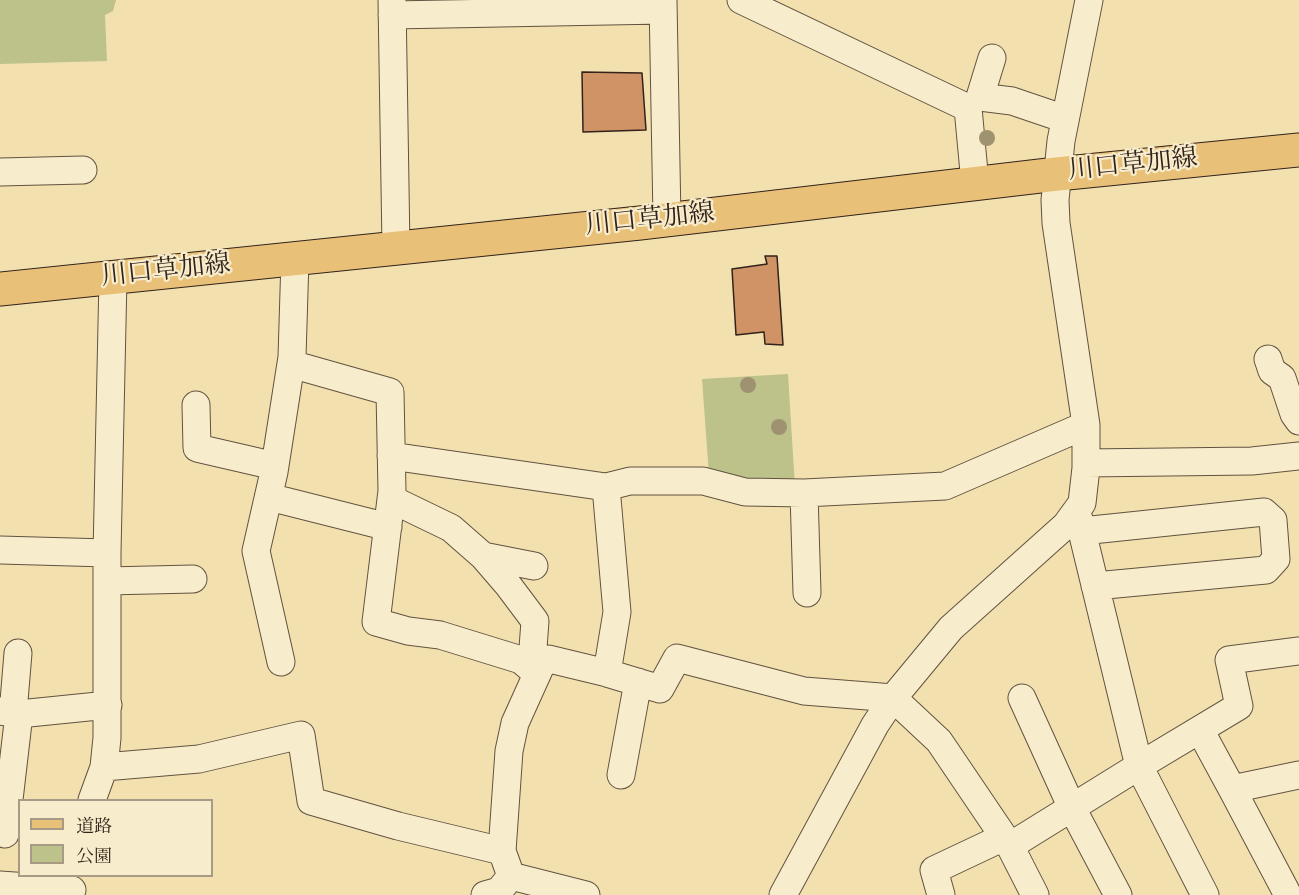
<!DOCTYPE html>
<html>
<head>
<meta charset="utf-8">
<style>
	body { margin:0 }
	#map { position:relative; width:1299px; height:895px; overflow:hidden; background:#f2e1af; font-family:"IM FELL Double Pica","Noto Serif JP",serif }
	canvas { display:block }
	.legend { position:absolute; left:18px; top:799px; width:195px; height:78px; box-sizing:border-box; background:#f7eccb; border:2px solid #a89b85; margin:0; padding:8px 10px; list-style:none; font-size:18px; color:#32221b }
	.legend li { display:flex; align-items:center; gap:12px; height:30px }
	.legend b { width:30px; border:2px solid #a89b85 }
</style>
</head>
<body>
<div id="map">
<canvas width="1299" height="895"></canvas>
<ul class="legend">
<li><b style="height:8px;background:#e9c078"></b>道路</li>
<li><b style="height:16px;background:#bcc28a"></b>公園</li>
</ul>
</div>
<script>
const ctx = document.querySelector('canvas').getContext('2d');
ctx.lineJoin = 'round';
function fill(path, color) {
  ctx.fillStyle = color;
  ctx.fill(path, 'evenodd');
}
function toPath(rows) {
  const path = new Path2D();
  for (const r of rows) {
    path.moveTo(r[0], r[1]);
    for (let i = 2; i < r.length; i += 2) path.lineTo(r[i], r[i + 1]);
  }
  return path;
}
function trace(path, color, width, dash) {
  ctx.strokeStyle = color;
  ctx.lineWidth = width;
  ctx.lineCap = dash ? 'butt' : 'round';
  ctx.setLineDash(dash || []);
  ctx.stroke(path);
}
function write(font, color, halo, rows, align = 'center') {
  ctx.font = font + ' "IM FELL Double Pica","Noto Serif JP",serif';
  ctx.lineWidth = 4.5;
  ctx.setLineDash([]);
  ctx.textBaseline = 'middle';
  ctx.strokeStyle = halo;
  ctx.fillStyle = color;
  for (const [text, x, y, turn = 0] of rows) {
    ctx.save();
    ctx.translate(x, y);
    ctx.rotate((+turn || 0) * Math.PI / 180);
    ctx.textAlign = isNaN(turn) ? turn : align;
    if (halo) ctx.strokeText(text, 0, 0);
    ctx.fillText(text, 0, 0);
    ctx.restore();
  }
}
const green = toPath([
	[0,0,116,0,113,11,105,15,107,61,0,64],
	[788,374,795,487,709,475,702,379]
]);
const building = toPath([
	[582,72,642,73,646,130,583,132,582,72],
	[765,256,777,256,783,345,765,344,764,332,736,335,732,269,767,264,765,256]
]);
const minor = toPath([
	[392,0,396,247],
	[663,0,667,219],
	[741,0,968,108,975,183],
	[392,15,663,10],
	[992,58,980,97,1012,101,1065,119],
	[0,172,83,170],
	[1268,359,1272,371,1282,378,1294,414,1299,421],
	[291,364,390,392,392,491,376,622,408,631,440,635,521,660,536,673],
	[196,405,197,448,275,466],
	[391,456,606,487,617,612,607,673],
	[1086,463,1252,461,1299,456],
	[606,487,630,481,703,481,745,492,804,493,945,486,1086,425],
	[804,493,807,593],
	[269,497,388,527],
	[391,499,451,528,483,556,534,566],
	[1076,515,1079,519,1139,766,1205,895],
	[1082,531,1264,512,1273,520,1276,559,1266,570,1095,586],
	[0,550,107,553],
	[483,556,508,585,535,621,533,648,536,673],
	[107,581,193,579],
	[281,662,256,551,274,472,292,357,295,259],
	[1022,698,1072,808,1118,895],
	[0,711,19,714,108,705],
	[13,713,18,653],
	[1200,730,1232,789],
	[104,767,199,759,301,735,311,801,398,826,502,851],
	[621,775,638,682],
	[92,800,104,767,107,738,107,553,113,278],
	[5,834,19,714],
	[1010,846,1139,766,1239,706,1229,660,1299,651],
	[511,876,502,851,509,751,515,723,543,661,549,659,607,673,660,689,677,658,804,691,893,698,939,741,1010,846,1035,895],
	[0,885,72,890],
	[485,895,499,891,511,876,586,895],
	[783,895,875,725,893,698,951,628,1066,525,1082,503,1086,468,1086,425,1056,223,1055,200,1061,141,1089,0],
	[941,895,934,870,1004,837],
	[1288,895,1232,789,1299,775]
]);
const major = toPath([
	[0,289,640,223,1057,174,1299,150]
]);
const trees = [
	[987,138],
	[748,385],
	[779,427]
];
const streetNames = [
	["川口草加線",1133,166,-6],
	["川口草加線",650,221,-6],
	["川口草加線",166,272,-6]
];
fill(green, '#bcc28a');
fill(building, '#cf9365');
trace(building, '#32221b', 1.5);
trace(minor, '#625240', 29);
trace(major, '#32221b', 35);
trace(minor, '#f7eccb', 27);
trace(major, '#e9c078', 33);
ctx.fillStyle = '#9f9270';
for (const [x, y] of trees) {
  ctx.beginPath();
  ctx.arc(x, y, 8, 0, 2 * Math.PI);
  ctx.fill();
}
write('26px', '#32221b', '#f7eccb', streetNames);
</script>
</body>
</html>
